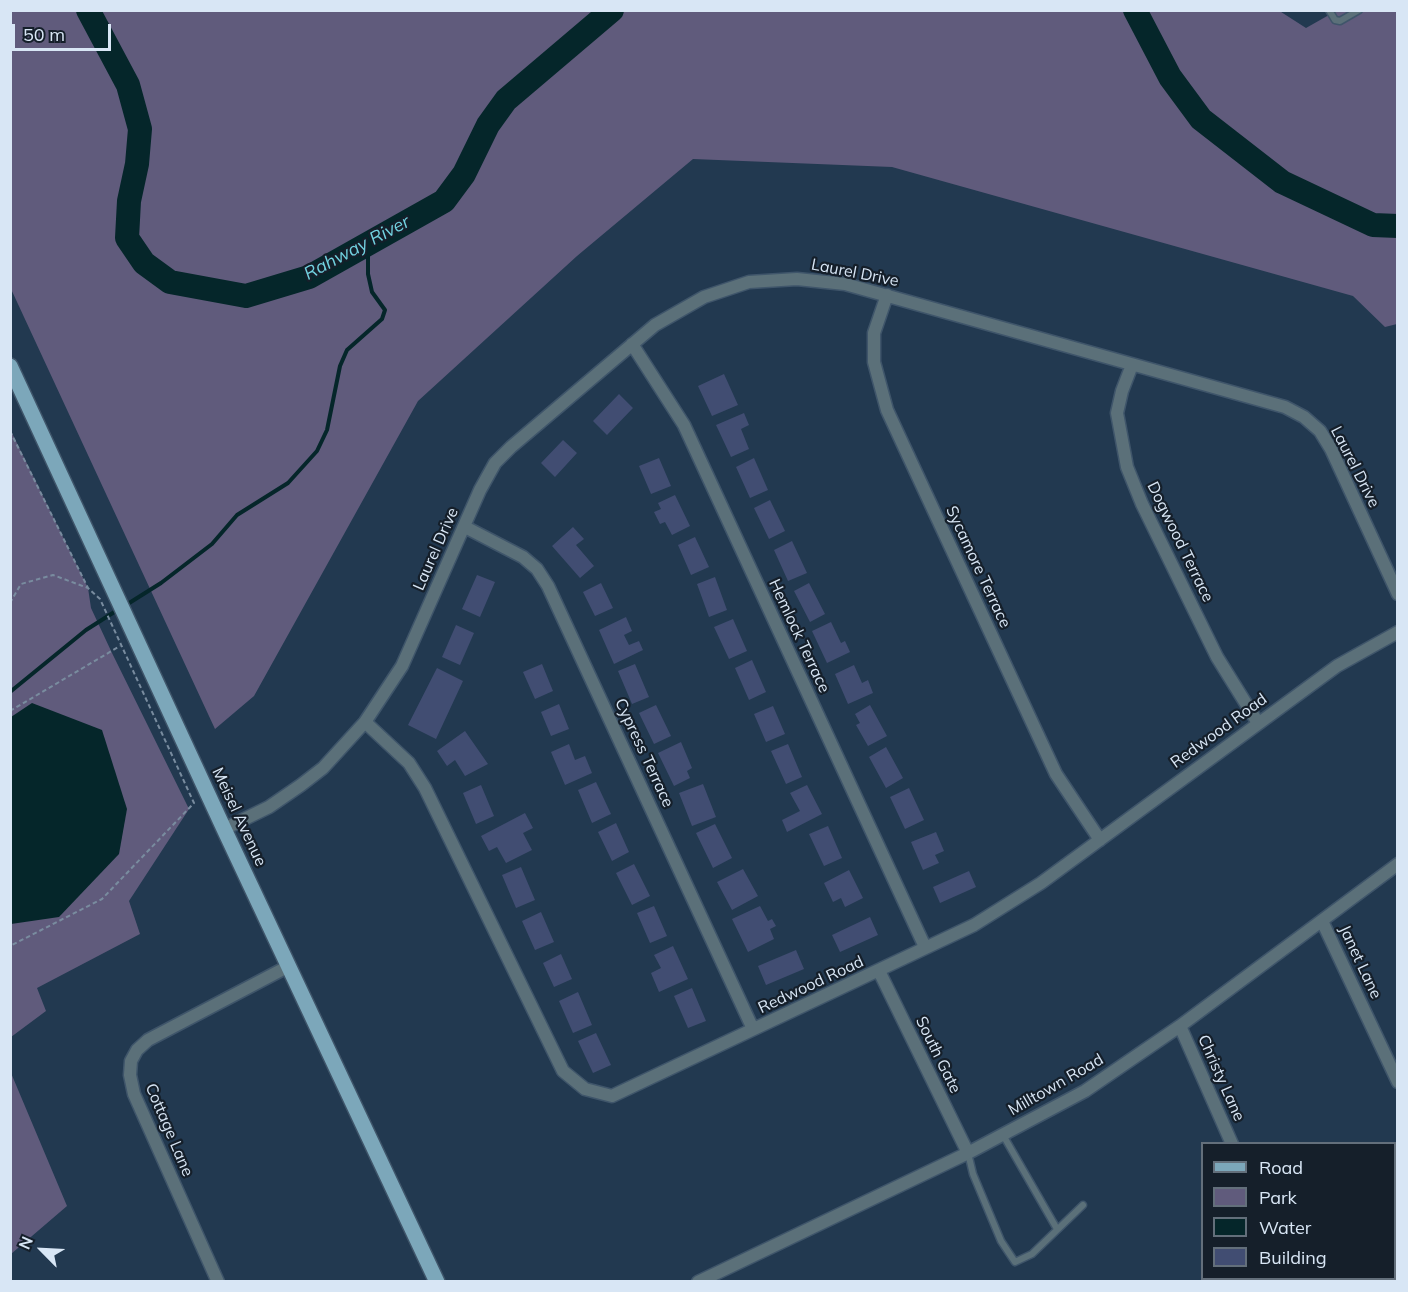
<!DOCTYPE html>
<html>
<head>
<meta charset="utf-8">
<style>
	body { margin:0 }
	#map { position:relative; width:1408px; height:1292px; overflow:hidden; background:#223950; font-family:Mulish,sans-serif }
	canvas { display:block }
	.frame { position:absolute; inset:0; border:12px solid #d8e6f5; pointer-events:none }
	.legend { position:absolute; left:1201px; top:1142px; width:195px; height:138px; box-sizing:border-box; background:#151f2a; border:2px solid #636f7b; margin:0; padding:8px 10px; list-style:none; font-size:18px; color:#d8e6f5 }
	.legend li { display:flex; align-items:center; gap:12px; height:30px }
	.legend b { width:30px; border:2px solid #636f7b }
	.north { position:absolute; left:12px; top:1220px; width:60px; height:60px; -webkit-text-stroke:4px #151f2a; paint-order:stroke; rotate:294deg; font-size:16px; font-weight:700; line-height:24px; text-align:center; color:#d8e6f5 }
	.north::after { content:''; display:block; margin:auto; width:21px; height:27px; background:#d8e6f5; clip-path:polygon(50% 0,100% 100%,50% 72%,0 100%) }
	.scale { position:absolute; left:12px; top:24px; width:99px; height:27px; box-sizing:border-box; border:3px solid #d8e6f5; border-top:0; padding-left:8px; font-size:18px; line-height:21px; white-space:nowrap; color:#d8e6f5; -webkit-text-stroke:4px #151f2a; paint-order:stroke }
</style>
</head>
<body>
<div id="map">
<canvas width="1408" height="1292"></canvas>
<div class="frame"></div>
<ul class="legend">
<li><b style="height:8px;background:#7ca7ba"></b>Road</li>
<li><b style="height:16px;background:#605b7c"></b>Park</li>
<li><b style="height:16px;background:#05262a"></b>Water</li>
<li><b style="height:16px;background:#414d72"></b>Building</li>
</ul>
<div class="north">N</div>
<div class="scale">50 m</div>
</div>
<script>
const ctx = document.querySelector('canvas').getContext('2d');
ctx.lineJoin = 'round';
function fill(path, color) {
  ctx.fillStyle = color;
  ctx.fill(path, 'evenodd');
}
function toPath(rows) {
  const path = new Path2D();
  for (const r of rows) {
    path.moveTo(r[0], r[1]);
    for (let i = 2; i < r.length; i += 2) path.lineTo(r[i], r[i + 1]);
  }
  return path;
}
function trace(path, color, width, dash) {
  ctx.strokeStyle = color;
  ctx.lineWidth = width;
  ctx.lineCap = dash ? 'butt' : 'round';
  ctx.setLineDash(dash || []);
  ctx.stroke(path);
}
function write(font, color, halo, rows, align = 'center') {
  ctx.font = font + ' Mulish,sans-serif';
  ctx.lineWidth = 4.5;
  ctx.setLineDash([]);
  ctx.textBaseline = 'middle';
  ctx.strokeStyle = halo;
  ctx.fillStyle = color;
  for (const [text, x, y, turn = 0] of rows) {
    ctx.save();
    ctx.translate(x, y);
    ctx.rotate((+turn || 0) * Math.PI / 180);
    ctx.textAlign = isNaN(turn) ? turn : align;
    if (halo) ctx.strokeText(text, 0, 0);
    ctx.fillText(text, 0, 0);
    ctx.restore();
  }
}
const green = toPath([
	[1278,10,1306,28,1336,11,1397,11,1397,324,1385,327,1353,296,892,167,693,159,577,256,418,401,254,696,215,729,11,289,10,11],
	[11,431,88,588,91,608,112,653,189,809,129,901,140,934,37,988,46,1011,11,1037],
	[11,1073,67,1206,11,1254,10,1254]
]);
const water = toPath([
	[32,703,102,730,127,809,119,854,59,917,11,924,11,717]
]);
const stream = toPath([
	[126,605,161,583,212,544,237,515,288,483,317,451,327,430,340,366,347,350,382,319,385,310,372,292,368,274,368,244],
	[10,692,86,630,119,609]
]);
const river = toPath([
	[88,10,128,85,140,129,137,164,129,201,127,238,144,263,170,282,246,296,309,277,444,201,464,174,488,125,506,100,612,10],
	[1135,10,1170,77,1201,119,1282,182,1373,225,1398,226]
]);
const building = toPath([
	[724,374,738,405,712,416,698,386],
	[619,394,633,408,607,435,593,421],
	[744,413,749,425,741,429,749,449,731,457,716,425],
	[563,440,577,453,555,477,541,463],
	[659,458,671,486,651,494,639,466],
	[754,458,768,490,750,498,736,467],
	[675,495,690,526,672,535,665,522,660,524,654,512,661,509,658,503],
	[770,500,785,531,769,539,754,508],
	[573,527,584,539,576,545,594,566,580,578,552,546],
	[695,537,709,567,691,575,678,545],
	[792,541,807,573,788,581,774,550],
	[477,575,495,582,480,617,462,609],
	[715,577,727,610,709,617,697,584],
	[601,583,613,608,595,616,583,592],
	[809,583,825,614,810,622,794,591],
	[626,617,632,631,624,635,629,645,639,641,643,650,614,664,599,630],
	[733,619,747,651,729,659,714,627],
	[831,622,841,643,845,641,850,652,827,663,812,631],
	[456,625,474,633,460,665,442,657],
	[752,660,766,692,749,700,735,668],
	[542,664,553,691,535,699,523,672],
	[635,664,649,697,632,704,618,671],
	[854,665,862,683,868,680,873,693,848,704,835,674],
	[437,668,463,681,436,739,408,725],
	[559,704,569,729,551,736,541,712],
	[656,705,671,736,654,744,639,713],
	[870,705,887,736,868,746,856,725,860,723,855,714],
	[773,706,785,734,766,742,754,714],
	[465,731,488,764,465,776,455,760,447,766,437,751],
	[681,742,692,768,687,771,690,778,674,786,658,753],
	[569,744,575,760,585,756,592,773,565,785,551,752],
	[788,744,802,777,786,784,771,751],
	[886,747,903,778,886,788,869,757],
	[596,782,611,814,592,823,578,790],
	[703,784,716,817,692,826,679,793],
	[481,785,494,816,476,824,463,793],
	[807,785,822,814,787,832,782,820,800,811,790,793],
	[909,788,924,820,905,829,890,797],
	[525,813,533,828,523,833,532,850,506,863,497,847,489,851,481,836],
	[616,823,629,852,612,861,598,832],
	[715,824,732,858,713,868,696,833],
	[828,826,842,858,824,866,809,834],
	[936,832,944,851,935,855,939,863,923,870,911,842],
	[634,864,650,896,632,905,616,873],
	[521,867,535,900,516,908,502,875],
	[743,869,758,896,732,910,717,882],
	[849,870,863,898,845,907,841,898,833,902,824,883],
	[969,871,976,887,940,903,933,887],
	[654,906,667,936,650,943,637,913],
	[760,906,768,921,772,919,776,926,770,929,774,939,748,952,732,919],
	[541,912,554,942,535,950,522,921],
	[870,917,878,935,840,952,832,935],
	[673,946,688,979,659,992,651,973,661,968,654,955],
	[796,950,804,969,766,985,758,966],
	[561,954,572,979,554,987,543,963],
	[692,988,706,1021,688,1028,674,996],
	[578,992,592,1025,573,1033,559,1001],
	[596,1033,611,1065,593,1073,578,1041]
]);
const path = toPath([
	[10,431,88,588,100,599,194,803,102,899,10,946],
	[10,603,21,584,53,575,88,588],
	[10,711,120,646]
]);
const service = toPath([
	[1329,10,1335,20,1340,21,1359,10],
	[1003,1135,1057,1229],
	[968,1153,973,1174,1001,1241,1015,1262,1032,1254,1083,1205]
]);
const minor = toPath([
	[887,295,874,333,874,362,887,410,1056,774,1100,840],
	[632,344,684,425,925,947],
	[1132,365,1122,391,1117,413,1127,467,1142,504,1217,657,1258,723],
	[465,527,523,557,537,569,548,586,753,1029],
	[365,722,409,763,425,788,563,1071,585,1089,612,1096,974,925,1041,883,1337,666,1398,632],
	[224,829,269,807,301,785,323,768,365,722,402,666,480,490,495,463,511,447,655,325,704,297,749,282,797,279,845,284,1285,407,1304,417,1320,431,1331,449,1398,594],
	[1322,921,1398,1082],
	[879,971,968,1153],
	[1180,1026,1232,1144],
	[1290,1278,1292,1282],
	[218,1282,134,1094,130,1075,131,1061,137,1050,148,1040,289,966],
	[698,1282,968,1153,1085,1091,1180,1026,1398,864]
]);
const primary = toPath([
	[10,366,224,829,437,1282]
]);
const streetNames = [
	["Laurel Drive",855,273,11],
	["Laurel Drive",1355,467,63],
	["Dogwood Terrace",1180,542,64],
	["Laurel Drive",436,549,-66],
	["Sycamore Terrace",978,567,65],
	["Hemlock Terrace",799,636,65],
	["Redwood Road",1219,731,-36],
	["Cypress Terrace",644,753,65],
	["Meisel Avenue",239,817,65],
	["Janet Lane",1360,962,65],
	["Redwood Road",811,985,-25],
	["South Gate",938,1055,64],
	["Christy Lane",1221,1078,66],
	["Milltown Road",1056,1085,-30],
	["Cottage Lane",169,1130,67]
];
const waterNames = [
	["Rahway River",357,248,-28]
];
fill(green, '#605b7c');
fill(water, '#05262a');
trace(stream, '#05262a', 4);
trace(river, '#05262a', 24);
fill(building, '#414d72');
trace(service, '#3f556a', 9);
trace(minor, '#3f556a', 15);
trace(primary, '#3f556a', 18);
trace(path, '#798c9f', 2, [4.5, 3]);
trace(service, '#5b7079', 6);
trace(minor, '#5b7079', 12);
trace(primary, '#7ca7ba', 15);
write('16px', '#d8e6f5', '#151f2a', streetNames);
write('italic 18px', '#72d3e1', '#151f2a', waterNames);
</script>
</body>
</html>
